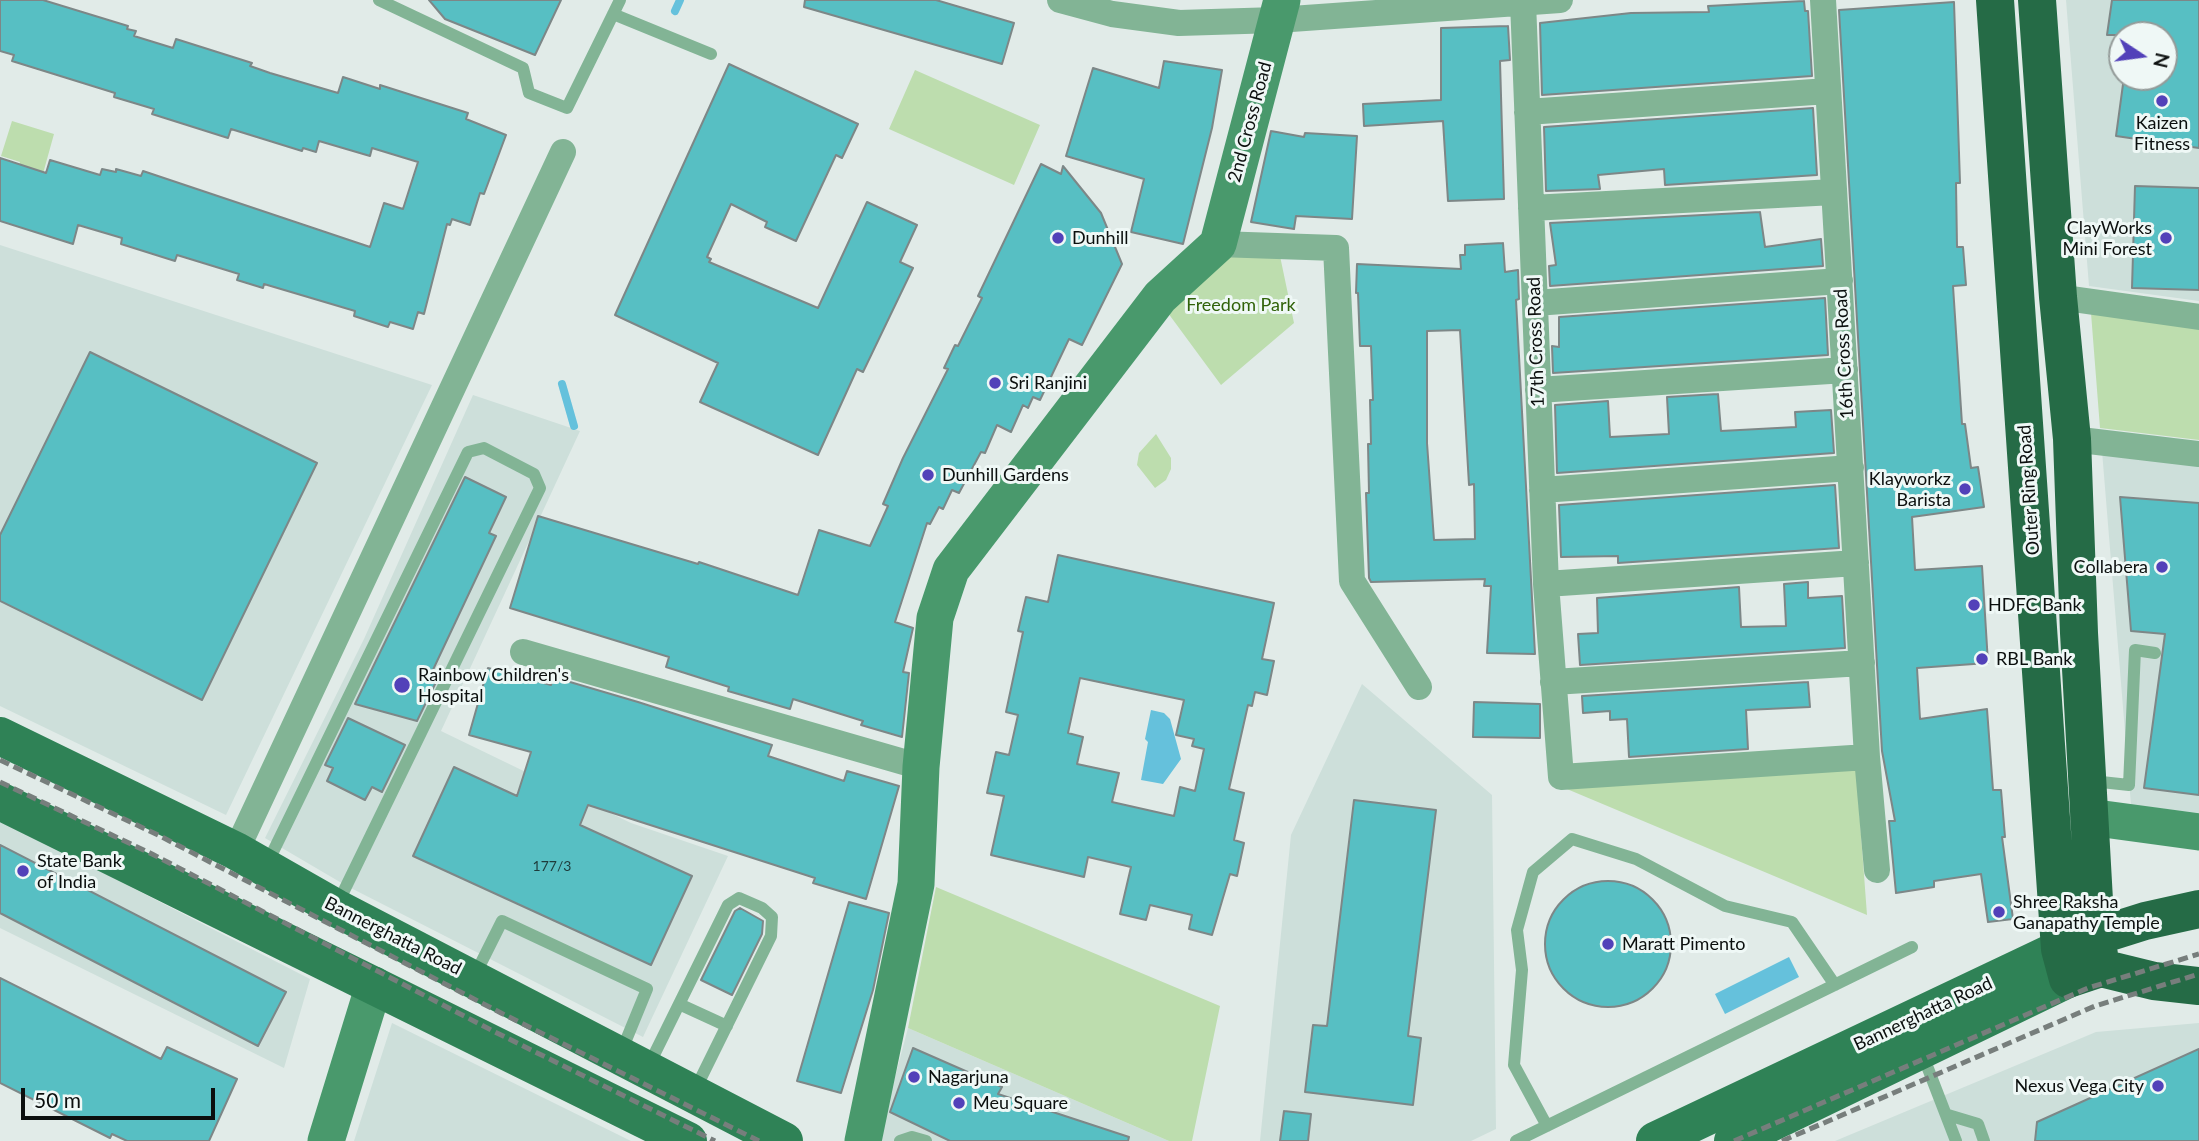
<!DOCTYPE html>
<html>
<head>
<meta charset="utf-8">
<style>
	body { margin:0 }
	#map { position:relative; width:2199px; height:1141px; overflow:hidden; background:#e1ebe8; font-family:Lato,sans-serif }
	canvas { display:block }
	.north { position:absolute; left:2108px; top:21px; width:70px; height:70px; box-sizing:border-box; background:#eff8f6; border:2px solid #949b99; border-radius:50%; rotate:103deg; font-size:19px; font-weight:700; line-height:28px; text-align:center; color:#0b0f0e }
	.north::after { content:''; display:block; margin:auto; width:24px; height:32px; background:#5241b9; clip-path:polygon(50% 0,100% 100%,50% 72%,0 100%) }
	.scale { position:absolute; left:21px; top:1088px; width:194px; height:32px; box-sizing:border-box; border:4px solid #0b0f0e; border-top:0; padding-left:9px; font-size:21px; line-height:24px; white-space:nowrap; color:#0b0f0e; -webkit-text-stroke:5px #eff8f6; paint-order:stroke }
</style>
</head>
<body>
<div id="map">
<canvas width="2199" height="1141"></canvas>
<div class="north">N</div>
<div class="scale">50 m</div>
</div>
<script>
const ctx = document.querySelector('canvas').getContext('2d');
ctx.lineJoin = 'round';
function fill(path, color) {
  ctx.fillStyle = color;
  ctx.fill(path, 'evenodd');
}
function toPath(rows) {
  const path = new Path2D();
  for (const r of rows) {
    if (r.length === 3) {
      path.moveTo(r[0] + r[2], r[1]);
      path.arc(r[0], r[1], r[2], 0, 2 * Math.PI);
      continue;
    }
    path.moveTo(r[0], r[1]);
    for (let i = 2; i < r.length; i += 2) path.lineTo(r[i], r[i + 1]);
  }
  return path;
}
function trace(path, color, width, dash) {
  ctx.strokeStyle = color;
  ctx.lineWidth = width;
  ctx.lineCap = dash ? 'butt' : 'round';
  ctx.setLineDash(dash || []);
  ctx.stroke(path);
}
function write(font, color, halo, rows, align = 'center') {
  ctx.font = font + ' Lato,sans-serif';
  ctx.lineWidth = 6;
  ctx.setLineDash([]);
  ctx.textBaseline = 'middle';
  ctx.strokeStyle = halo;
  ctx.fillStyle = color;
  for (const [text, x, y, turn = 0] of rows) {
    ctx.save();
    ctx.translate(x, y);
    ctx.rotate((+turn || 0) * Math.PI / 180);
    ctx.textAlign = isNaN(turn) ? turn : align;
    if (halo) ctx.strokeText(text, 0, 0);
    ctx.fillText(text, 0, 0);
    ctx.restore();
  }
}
const built = toPath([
	[2066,0,2199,0,2199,301,2089,286],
	[2122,35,2164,35,2164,77,2122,77],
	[0,245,432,385,226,815,0,706],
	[473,395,580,431,441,731,631,823,728,856,643,1037,345,885,265,838,364,639],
	[2102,451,2199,462,2199,813,2131,805],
	[1362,684,1492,795,1496,1129,1471,1141,1260,1141,1291,835],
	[0,820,310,979,284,1068,0,928],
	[392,1023,631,1141,354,1141],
	[2199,1023,2199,1141,1835,1141,2096,1032],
	[908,1028,1169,1141,878,1141]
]);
const green = toPath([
	[915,70,1040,125,1014,185,889,129],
	[12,121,54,134,39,188,15,181,20,162,1,156],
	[1223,252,1280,256,1294,323,1221,385,1168,313],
	[2091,313,2199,328,2199,440,2100,428],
	[1156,434,1171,458,1171,469,1166,480,1155,488,1137,465,1139,453],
	[1856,768,1867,915,1555,784],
	[936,887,1220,1006,1192,1141,1169,1141,908,1028]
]);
const water = toPath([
	[1151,710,1164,713,1170,719,1181,759,1163,784,1141,780,1148,742,1145,739],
	[1789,957,1799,977,1725,1014,1715,994]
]);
const stream = toPath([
	[675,11,680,0],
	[562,384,574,426]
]);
const building = toPath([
	[0,0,43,0,128,26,127,29,136,31,134,36,173,48,176,39,252,63,250,66,270,73,338,93,343,77,380,89,380,85,468,113,466,119,506,135,484,194,480,193,470,225,452,219,450,225,447,224,424,314,418,312,413,329,390,322,388,327,354,316,355,311,264,284,263,288,237,280,239,274,177,255,175,261,121,244,122,238,78,225,73,244,0,221,0,158,46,173,50,160,100,175,102,169,116,172,116,169,141,176,143,171,370,247,384,203,403,209,418,162,372,148,370,156,319,141,316,152,303,148,302,151,231,129,228,138,152,114,154,109,114,97,115,93,12,61,14,55,0,51,0,0],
	[429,0,561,0,535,55,445,19,429,0],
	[805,0,936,0,1014,23,1002,64,804,7,805,0],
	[2112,0,2199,0,2199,148,2116,136,2124,77,2164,77,2164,35,2107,35,2112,0],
	[1804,1,1805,11,1808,11,1812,76,1542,95,1540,23,1631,13,1709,12,1708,6,1804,1],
	[1954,2,1960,183,1956,183,1957,247,1963,247,1966,285,1953,286,1962,424,1965,424,1971,468,1978,467,1984,507,1912,517,1915,570,1982,566,1988,663,1917,668,1920,719,1987,709,1993,790,2001,790,2005,837,2002,837,2013,919,1988,922,1981,874,1934,881,1934,887,1896,893,1889,821,1895,821,1882,751,1839,10,1954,2],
	[1508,26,1510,60,1500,61,1504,199,1448,201,1443,121,1364,126,1363,104,1441,100,1441,28,1508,26],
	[1164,61,1222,70,1212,128,1183,244,1131,232,1144,179,1066,156,1093,68,1159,88,1164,61],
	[729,64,858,124,842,158,836,155,796,241,765,227,767,222,731,204,707,257,711,259,709,262,818,308,867,202,917,225,900,262,913,268,863,372,857,369,818,455,700,402,718,363,615,315,729,64],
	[1813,108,1817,175,1665,185,1664,169,1598,175,1600,189,1546,191,1544,127,1813,108],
	[1271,131,1304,137,1305,133,1357,136,1352,219,1296,216,1294,229,1251,222,1271,131],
	[1041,164,1061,174,1063,166,1101,213,1122,264,1082,345,1069,339,1040,400,1033,397,1028,408,1023,405,1011,432,997,425,985,453,981,452,959,493,952,490,943,509,939,507,930,524,927,523,895,622,913,628,903,672,909,673,902,737,861,725,863,721,793,699,790,709,728,691,729,687,666,667,669,657,510,608,538,516,698,564,699,562,798,595,819,530,870,546,888,506,883,504,903,458,948,369,944,368,955,345,958,346,982,298,978,296,1041,164],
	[2135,186,2199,188,2199,290,2132,288,2135,186],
	[1760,212,1765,247,1821,239,1823,266,1550,286,1549,266,1556,265,1550,223,1760,212],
	[1503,243,1505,272,1518,270,1519,299,1516,300,1535,654,1487,653,1491,586,1484,586,1485,579,1371,582,1369,578,1366,493,1369,493,1368,444,1371,444,1370,400,1373,400,1371,346,1360,346,1358,293,1356,293,1357,264,1461,269,1460,255,1465,255,1465,245,1503,243],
	[1460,330,1469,485,1474,484,1475,539,1434,540,1427,443,1427,331,1460,330],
	[1825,298,1828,355,1553,373,1552,346,1559,347,1559,317,1825,298],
	[90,352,317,463,202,700,0,601,0,535,90,352],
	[1718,394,1721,431,1796,427,1795,412,1831,410,1834,453,1557,473,1555,405,1608,401,1610,437,1669,434,1667,397,1718,394],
	[465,477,506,497,489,533,496,536,431,674,438,678,417,721,355,704,465,477],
	[1835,485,1839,548,1618,563,1618,556,1561,557,1559,505,1835,485],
	[2120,497,2199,503,2199,795,2144,788,2165,634,2131,631,2120,497],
	[1058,555,1274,603,1262,659,1274,661,1267,695,1255,692,1252,706,1248,705,1229,789,1244,793,1234,840,1244,843,1237,876,1230,874,1212,935,1189,929,1192,915,1150,905,1146,920,1120,914,1131,867,1088,857,1084,877,991,855,1004,796,987,793,996,752,1009,755,1018,715,1006,712,1023,632,1018,631,1026,597,1048,602,1058,555],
	[1080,678,1184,700,1176,735,1194,739,1192,746,1204,749,1195,791,1180,787,1174,816,1112,802,1119,773,1077,764,1083,737,1068,733,1080,678],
	[1808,582,1808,598,1842,596,1845,648,1580,665,1578,634,1598,633,1597,598,1739,587,1741,627,1786,626,1784,584,1808,582],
	[488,668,551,685,553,677,638,702,772,745,768,756,844,781,847,771,899,786,866,899,813,883,815,878,588,805,580,825,692,876,651,965,413,856,454,767,517,796,531,752,469,735,488,668],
	[1808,682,1810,707,1746,710,1748,749,1629,757,1627,719,1610,720,1610,711,1583,713,1582,696,1808,682],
	[1474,702,1540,704,1540,738,1473,737,1474,702],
	[348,718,405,745,382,792,372,787,365,800,327,781,333,768,325,765,348,718],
	[1354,800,1436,810,1408,1036,1421,1038,1413,1105,1305,1092,1313,1025,1327,1026,1354,800],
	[0,845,286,992,258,1046,0,913,0,845],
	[1608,944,63],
	[849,902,889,913,873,990,841,1093,797,1081,849,902],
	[740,908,763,921,762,934,732,995,701,980,735,911,740,908],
	[0,978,161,1059,167,1047,237,1079,209,1141,127,1141,112,1134,110,1138,0,1083,0,978],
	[913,1048,1002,1087,998,1094,1129,1137,1128,1141,950,1141,890,1112,913,1048],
	[2199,1049,2199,1141,2035,1141,2037,1122,2199,1049],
	[1284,1111,1311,1114,1308,1141,1280,1141,1284,1111]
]);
const lane = toPath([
	[379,0,523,68,529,93,567,108,620,0],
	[613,14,711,54],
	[2092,781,2129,785,2135,650,2155,653],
	[267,864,468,452,484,448,534,474,540,488,338,903],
	[475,975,502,921,647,989,622,1050],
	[679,1004,727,1026],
	[1922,1053,1956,1141],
	[648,1067,728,905,739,898,762,908,772,917,771,936,695,1090],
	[1948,1115,1978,1124,1984,1141],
	[1547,1126,1514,1065,1522,970,1517,930,1533,872,1572,839,1636,859,1725,906,1792,922,1835,985],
	[900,1141,912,1137,926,1141],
	[1516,1141,1912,947]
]);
const street = toPath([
	[1060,0,1112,14,1179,23,1277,20,1560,0],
	[1823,0,1867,757],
	[1523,2,1546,584,1561,777,1867,757,1877,870],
	[1527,112,1828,91],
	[1531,208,1834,192],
	[1218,244,1336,248,1352,581,1419,687],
	[2058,297,2199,317],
	[1535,303,1840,281],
	[1538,390,1845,370],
	[2072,439,2199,454],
	[1542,490,1851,468],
	[1546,584,1856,563],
	[523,652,921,767],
	[1553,682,1862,663],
	[236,851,563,152]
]);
const secondary = toPath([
	[2089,817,2199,832],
	[326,1141,374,985],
	[863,1141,916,884,921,767,935,618,951,570,1160,297,1218,244,1282,0]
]);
const primary = toPath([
	[0,736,236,851,336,908,784,1141],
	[0,801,688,1141],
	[1655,1141,2060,949],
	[1733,1141,2068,979]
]);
const highway = toPath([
	[1995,0,2060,949,2068,979,2101,968,2154,981,2199,986],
	[2037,0,2058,297,2072,439,2079,633,2096,936,2101,968],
	[2072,944,2145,921,2199,909]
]);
const rail = toPath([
	[0,760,160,836,501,1013,759,1141],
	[0,782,152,854,493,1031,715,1141],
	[1734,1141,2088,988,2199,954],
	[1782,1141,2095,1006,2199,974]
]);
const markers = [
	[2162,101,7,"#5241b9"],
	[1058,238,7,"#5241b9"],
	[2166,238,7,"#5241b9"],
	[995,383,7,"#5241b9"],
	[928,475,7,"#5241b9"],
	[1965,489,7,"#5241b9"],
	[2162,567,7,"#5241b9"],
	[1974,605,7,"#5241b9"],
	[1982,659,7,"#5241b9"],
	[402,685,9,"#5241b9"],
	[23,871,7,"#5241b9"],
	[1999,912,7,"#5241b9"],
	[1608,944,7,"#5241b9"],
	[914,1077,7,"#5241b9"],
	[2158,1086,7,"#5241b9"],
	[959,1103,7,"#5241b9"]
];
const numberNames = [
	["177/3",552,866]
];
const streetNames = [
	["2nd Cross Road",1250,122,-75],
	["17th Cross Road",1536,342,-92],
	["16th Cross Road",1844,354,-93],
	["Outer Ring Road",2029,490,-94],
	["Bannerghatta Road",393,936,27],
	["Bannerghatta Road",1923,1014,-25]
];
const poiNames = [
	["Kaizen",2162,123,"center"],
	["Fitness",2162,144,"center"],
	["ClayWorks",2152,228,"right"],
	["Mini Forest",2152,249,"right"],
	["Dunhill",1072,238],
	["Sri Ranjini",1009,383],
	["Dunhill Gardens",942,475],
	["Klayworkz",1951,479,"right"],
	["Barista",1951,500,"right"],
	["Collabera",2148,567,"right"],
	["HDFC Bank",1988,605],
	["RBL Bank",1996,659],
	["Rainbow Children's",418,675],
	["Hospital",418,696],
	["State Bank",37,861],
	["of India",37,882],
	["Shree Raksha",2013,902],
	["Ganapathy Temple",2013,923],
	["Maratt Pimento",1622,944],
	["Nagarjuna",928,1077],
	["Nexus Vega City",2144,1086,"right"],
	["Meu Square",973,1103]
];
const parkNames = [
	["Freedom Park",1241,305]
];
fill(built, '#cddfda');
fill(green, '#bdddae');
fill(water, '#65c1dc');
trace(stream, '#65c1dc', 8);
fill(building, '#57bfc3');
trace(building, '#7d8787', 2);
trace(lane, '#82b495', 12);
trace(street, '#82b495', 26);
trace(secondary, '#49996c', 37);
trace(primary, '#2f8256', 38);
trace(highway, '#256b46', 38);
trace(rail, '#777e7c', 5, [10, 5]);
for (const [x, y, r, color] of markers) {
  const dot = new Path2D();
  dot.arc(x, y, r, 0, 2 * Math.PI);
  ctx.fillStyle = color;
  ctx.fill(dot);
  trace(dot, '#eff8f6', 2.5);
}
write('14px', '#1e3b3b', null, numberNames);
write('18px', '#0b0f0e', '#eff8f6', streetNames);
write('18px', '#0b0f0e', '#eff8f6', poiNames, 'left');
write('18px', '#306209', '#eff8f6', parkNames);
</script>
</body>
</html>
